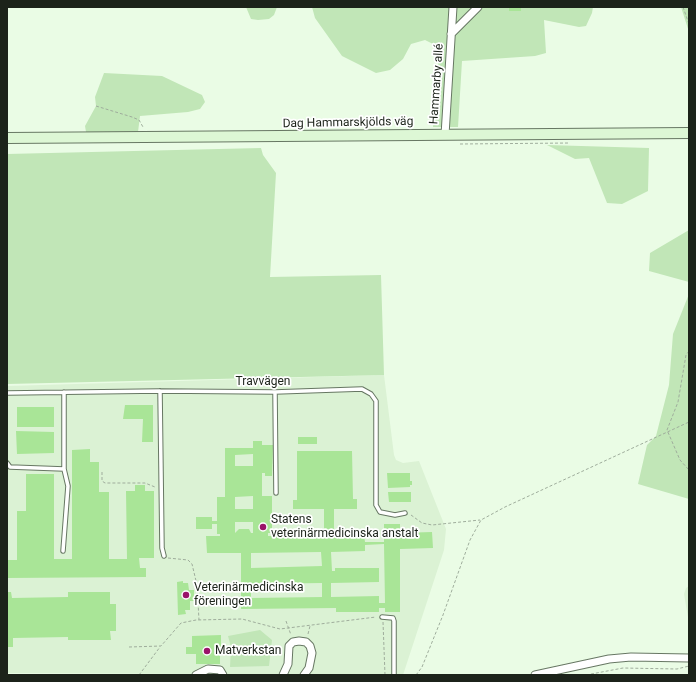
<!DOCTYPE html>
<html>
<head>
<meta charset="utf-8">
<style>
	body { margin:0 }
	#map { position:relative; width:696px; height:682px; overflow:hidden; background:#eafce5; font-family:Roboto,sans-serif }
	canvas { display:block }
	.frame { position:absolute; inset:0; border:8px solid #1c231a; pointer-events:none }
</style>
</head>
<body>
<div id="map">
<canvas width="696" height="682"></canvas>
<div class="frame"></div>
</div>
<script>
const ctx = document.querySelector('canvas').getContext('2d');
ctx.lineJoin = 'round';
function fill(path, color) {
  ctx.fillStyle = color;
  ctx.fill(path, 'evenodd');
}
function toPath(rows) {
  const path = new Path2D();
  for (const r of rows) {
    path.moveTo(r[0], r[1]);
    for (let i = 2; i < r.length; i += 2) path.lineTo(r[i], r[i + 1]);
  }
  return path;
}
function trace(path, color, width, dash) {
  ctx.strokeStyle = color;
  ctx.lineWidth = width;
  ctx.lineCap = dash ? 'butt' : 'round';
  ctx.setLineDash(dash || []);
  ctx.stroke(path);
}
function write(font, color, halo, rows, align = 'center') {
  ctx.font = font + ' Roboto,sans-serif';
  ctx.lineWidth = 3.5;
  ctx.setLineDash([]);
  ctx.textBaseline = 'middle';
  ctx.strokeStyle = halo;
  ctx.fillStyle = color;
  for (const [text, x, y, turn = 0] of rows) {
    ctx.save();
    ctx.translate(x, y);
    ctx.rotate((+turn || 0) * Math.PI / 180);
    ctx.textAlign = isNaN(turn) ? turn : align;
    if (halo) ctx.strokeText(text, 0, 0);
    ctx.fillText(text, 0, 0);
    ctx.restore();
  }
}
const built = toPath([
	[384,375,394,455,396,460,403,463,419,461,446,529,444,550,403,675,7,673,7,386],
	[689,586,689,623,684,594,686,588]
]);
const green = toPath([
	[246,7,277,7,274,15,269,19,258,20,251,19],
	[312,7,593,7,592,13,586,26,579,27,544,20,546,53,535,56,462,61,458,127,433,127,439,56,437,46,425,40,411,44,403,59,390,70,376,73,342,56,315,18],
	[681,7,689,7,689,32],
	[104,73,162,76,202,95,205,102,200,109,188,112,140,116,138,132,86,132,85,126,96,106,95,97],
	[547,145,649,148,648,191,622,204,607,203,589,158,575,159],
	[261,148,263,155,276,173,270,277,381,275,384,375,7,384,7,154],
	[689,230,689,282,649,271,650,253],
	[689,294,689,499,638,484,647,445,656,436,669,385,673,334],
	[260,630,272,640,269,666,230,667,231,647,228,636]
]);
const building = toPath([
	[509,7,521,7,521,11,509,11],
	[125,405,153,405,153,442,142,442,143,419,123,419],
	[17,407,54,407,54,427,17,427],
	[16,431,54,432,54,453,17,454],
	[298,437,317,437,317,444,298,444],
	[253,441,262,441,262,445,273,445,272,476,265,476,265,473,262,473,262,496,272,496,272,533,268,533,268,536,324,536,324,509,293,509,293,500,297,500,297,451,352,451,353,499,357,499,357,509,334,509,334,535,364,535,365,542,384,542,384,524,400,524,400,533,432,532,433,548,400,549,400,612,385,612,385,608,379,608,379,612,336,612,336,608,241,609,241,553,207,553,206,536,220,536,220,534,217,534,217,524,212,524,212,529,196,529,196,517,212,517,212,521,217,521,217,497,225,497,225,448,253,448],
	[253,454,253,466,235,466,235,455],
	[253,496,253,509,235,509,235,497],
	[235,522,253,522,253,533,251,533,249,529,239,529,235,533],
	[384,544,385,603,379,603,379,596,331,597,331,583,379,582,379,568,335,568,335,571,332,571,331,552,365,551,365,545],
	[321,552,322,566,251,568,251,553],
	[322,583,322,597,251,598,251,584],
	[90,449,90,462,99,462,99,492,109,492,109,559,127,559,126,491,135,491,135,485,145,485,145,491,154,491,154,558,139,558,140,568,146,568,146,577,7,578,7,560,17,560,17,511,26,511,26,474,54,474,54,559,72,559,72,450],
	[387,473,410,473,410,481,412,481,412,485,410,485,410,487,388,488],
	[388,492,411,492,411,502,389,502],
	[183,581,183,583,188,583,189,590,194,590,194,601,190,601,190,610,185,610,186,614,178,615,177,582],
	[7,592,11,592,12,598,68,597,68,592,110,592,110,604,116,604,116,631,110,631,111,640,68,640,68,637,13,638,13,647,7,647],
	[221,635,221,647,229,647,229,654,220,654,220,664,196,664,196,654,186,654,186,647,192,647,192,636]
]);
const path = toPath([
	[683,7,689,24],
	[96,106,132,117,139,120,143,127],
	[460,144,570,143],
	[689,351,686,355,678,402,667,430,680,460,689,470],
	[102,472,102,481,105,483,145,483,155,487],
	[411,515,422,523,432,525,480,520],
	[168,558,188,560,192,564,197,585,199,620],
	[286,621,291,635],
	[383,622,385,675],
	[308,634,310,626],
	[129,647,161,646,181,623,196,620,242,619,280,629,376,617],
	[139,675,160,647],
	[416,675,422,667,443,615,470,540,481,520,505,507,689,422],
	[586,675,623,668,677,669,689,666]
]);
const service = toPath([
	[160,391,162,548,164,556],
	[275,392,276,493],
	[7,393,160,391,275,392,362,389,371,394,376,401,376,505,380,512,395,515,405,513],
	[7,463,10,467,64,469],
	[63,551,68,486,64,469,64,392],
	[382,617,393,618,394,621,394,675]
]);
const minor = toPath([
	[451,34,478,7],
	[445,135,453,7],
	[196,675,208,669,220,670,223,675],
	[283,675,288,664,289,646,293,642,299,641,306,642,310,646,312,653,309,668,304,675],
	[535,675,609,659,631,657,689,658]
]);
const secondary = toPath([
	[7,138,689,133]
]);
const markers = [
	[263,527,4,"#9a1569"],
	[186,595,4,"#9a1569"],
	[207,651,4,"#9a1569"]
];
const streetNames = [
	["Hammarby allé",437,84,-86],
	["Dag Hammarskjölds väg",348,123,-1],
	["Travvägen",263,382]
];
const poiNames = [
	["Statens",271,520],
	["veterinärmedicinska anstalt",271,534],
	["Veterinärmedicinska",194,588],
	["föreningen",194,602],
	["Matverkstan",215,651]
];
fill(built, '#dbf2d4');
fill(green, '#c1e6b7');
fill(building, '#a9e597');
trace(service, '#677763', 5.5);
trace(minor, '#677763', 9);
trace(secondary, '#677763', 12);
trace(path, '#9fad9c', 1, [3, 2]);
trace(service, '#fff', 3.5);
trace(minor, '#fff', 7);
trace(secondary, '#ddf7d5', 10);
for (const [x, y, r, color] of markers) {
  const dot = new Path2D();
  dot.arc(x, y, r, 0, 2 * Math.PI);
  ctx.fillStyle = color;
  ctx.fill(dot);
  trace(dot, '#fff', 1.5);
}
write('12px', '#1c231a', '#fff', streetNames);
write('12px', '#1c231a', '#fff', poiNames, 'left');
</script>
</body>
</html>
